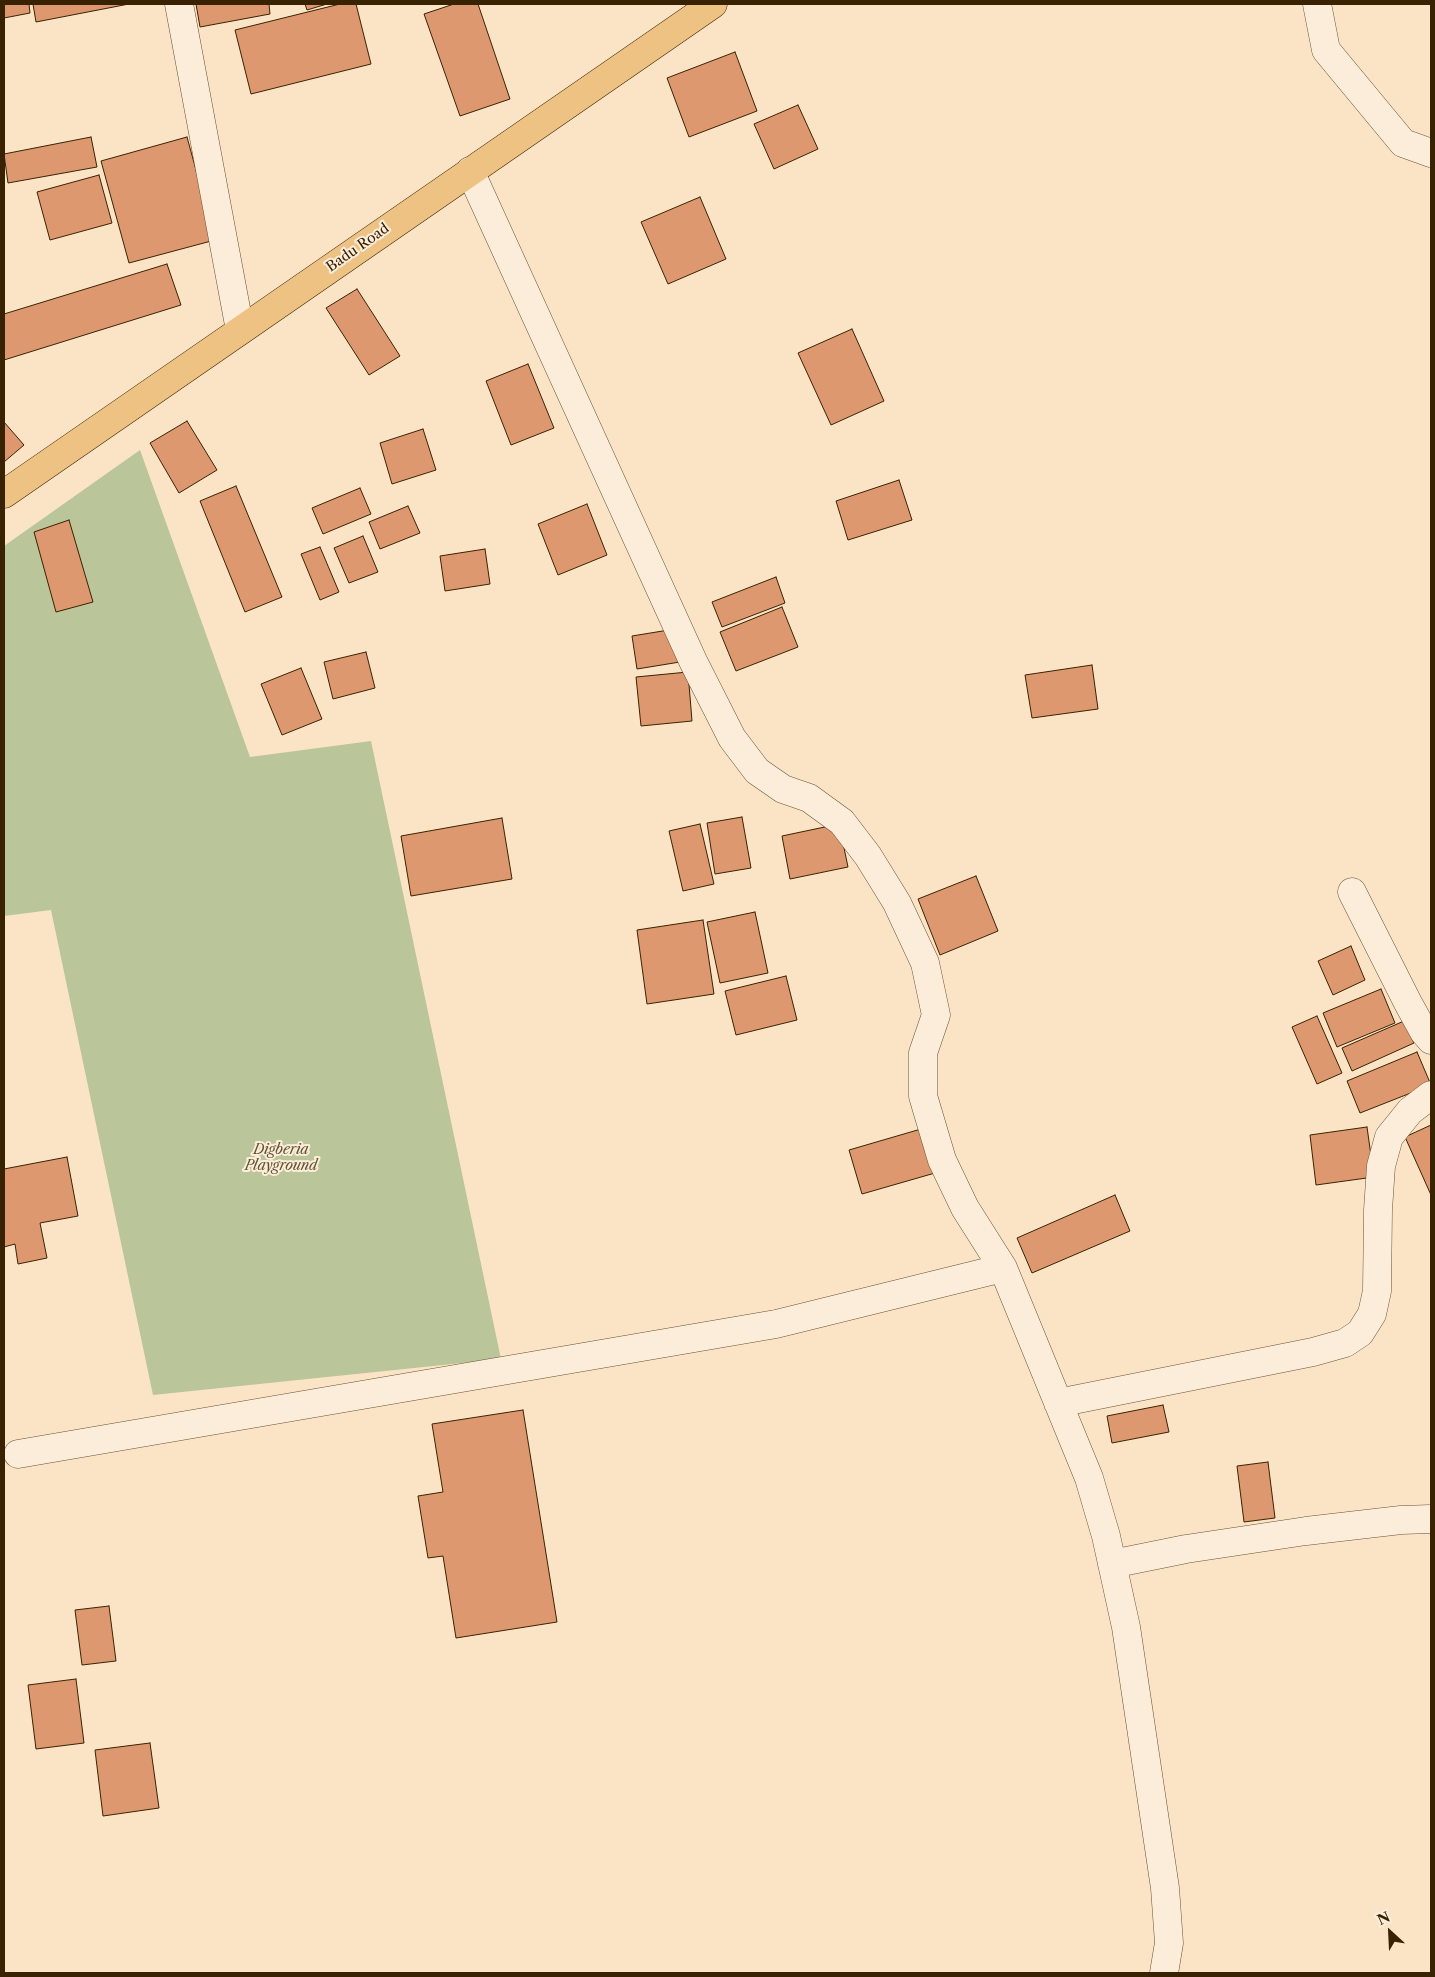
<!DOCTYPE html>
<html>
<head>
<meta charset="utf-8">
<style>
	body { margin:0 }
	#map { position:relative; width:1435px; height:1977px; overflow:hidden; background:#fbe4c6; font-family:"Libre Caslon Text",serif }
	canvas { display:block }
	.frame { position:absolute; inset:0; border:5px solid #392202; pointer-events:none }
	.north { position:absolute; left:1365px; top:1907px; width:50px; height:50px; -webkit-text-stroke:4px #fcedda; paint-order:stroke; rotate:335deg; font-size:14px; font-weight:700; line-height:20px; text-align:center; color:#392202 }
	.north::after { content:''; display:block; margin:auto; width:18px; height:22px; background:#392202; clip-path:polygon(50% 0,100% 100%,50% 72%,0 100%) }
</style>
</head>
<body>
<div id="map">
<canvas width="1435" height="1977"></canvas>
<div class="frame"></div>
<div class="north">N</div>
</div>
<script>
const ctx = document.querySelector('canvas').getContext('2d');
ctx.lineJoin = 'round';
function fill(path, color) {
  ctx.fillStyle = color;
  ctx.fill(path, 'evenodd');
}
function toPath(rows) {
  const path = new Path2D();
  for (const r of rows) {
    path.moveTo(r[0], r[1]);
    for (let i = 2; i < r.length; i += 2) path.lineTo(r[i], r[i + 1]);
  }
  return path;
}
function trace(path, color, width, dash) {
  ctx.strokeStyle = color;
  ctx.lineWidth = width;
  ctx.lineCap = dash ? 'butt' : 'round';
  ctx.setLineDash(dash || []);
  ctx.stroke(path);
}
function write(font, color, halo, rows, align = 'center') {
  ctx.font = font + ' "Libre Caslon Text",serif';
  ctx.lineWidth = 4;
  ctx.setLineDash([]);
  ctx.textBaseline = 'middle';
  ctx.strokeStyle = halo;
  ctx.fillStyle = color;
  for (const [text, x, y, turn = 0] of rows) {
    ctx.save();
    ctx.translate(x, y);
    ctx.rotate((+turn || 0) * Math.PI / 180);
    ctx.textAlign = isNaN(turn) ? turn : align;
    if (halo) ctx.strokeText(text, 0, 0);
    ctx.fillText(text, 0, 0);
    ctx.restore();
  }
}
const green = toPath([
	[140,450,250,757,371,741,501,1359,153,1395,51,910,4,916,4,546]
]);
const building = toPath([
	[4,4,29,4,30,13,4,18,4,4],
	[33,4,129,4,36,22,33,4],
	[196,4,269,4,270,14,200,27,196,4],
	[305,4,327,4,307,10,305,4],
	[340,4,356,4,371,64,251,94,235,30,340,4],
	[454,4,478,4,510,99,460,116,424,14,454,4],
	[735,52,757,111,689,137,667,78,735,52],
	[798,105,818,149,774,169,754,124,798,105],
	[91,137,97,167,8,183,4,154,91,137],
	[187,137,215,240,129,263,101,161,187,137],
	[99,175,112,223,50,240,37,192,99,175],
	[700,197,726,259,668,284,641,222,700,197],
	[167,264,181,305,4,360,4,314,167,264],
	[357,289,400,356,369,375,326,308,357,289],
	[852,329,884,401,831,425,798,353,852,329],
	[528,364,554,428,511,445,486,381,528,364],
	[187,421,217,470,179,493,150,443,187,421],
	[4,422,24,445,4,462,4,422],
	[423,429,436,470,392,484,380,443,423,429],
	[899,480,912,520,848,540,836,501,899,480],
	[236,486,282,597,245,612,200,501,236,486],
	[360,488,371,514,323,534,312,508,360,488],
	[587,504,607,555,558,575,538,524,587,504],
	[408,506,420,533,380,549,369,522,408,506],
	[69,520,93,602,56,612,34,532,69,520],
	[363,536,378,572,349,583,334,548,363,536],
	[320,547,339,592,320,600,301,554,320,547],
	[485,549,490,584,445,591,440,556,485,549],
	[776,577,785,603,722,627,712,602,776,577],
	[782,607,798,647,736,671,720,632,782,607],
	[675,629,680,662,637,669,632,636,675,629],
	[366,652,375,688,333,699,324,662,366,652],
	[1092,665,1098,709,1032,718,1025,675,1092,665],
	[301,668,322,719,282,735,261,684,301,668],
	[688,672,692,721,641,726,636,677,688,672],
	[742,817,751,868,715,874,707,823,742,817],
	[502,818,512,879,411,896,401,836,502,818],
	[700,824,714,884,683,891,669,831,700,824],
	[839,824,848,867,790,879,782,836,839,824],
	[976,876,998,931,940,955,918,899,976,876],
	[755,912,768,973,720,983,707,922,755,912],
	[703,920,714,994,647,1004,637,930,703,920],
	[1351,946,1365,980,1333,995,1318,961,1351,946],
	[786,976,797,1020,736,1035,725,991,786,976],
	[1381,989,1395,1023,1337,1047,1323,1013,1381,989],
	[1317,1016,1342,1073,1317,1084,1292,1027,1317,1016],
	[1404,1021,1414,1043,1352,1071,1342,1048,1404,1021],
	[1417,1052,1431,1085,1360,1113,1347,1081,1417,1052],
	[1431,1125,1431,1195,1405,1137,1431,1125],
	[1367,1127,1374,1177,1316,1185,1310,1135,1367,1127],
	[921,1129,935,1173,862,1194,849,1150,921,1129],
	[67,1157,78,1216,40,1223,47,1258,18,1264,15,1244,4,1247,4,1169,67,1157],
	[1115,1195,1130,1231,1032,1273,1017,1238,1115,1195],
	[1163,1405,1169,1432,1112,1443,1107,1416,1163,1405],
	[523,1410,557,1622,456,1638,443,1556,428,1558,418,1496,443,1492,432,1424,523,1410],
	[1268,1462,1275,1518,1244,1522,1237,1466,1268,1462],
	[109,1606,116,1661,82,1665,75,1610,109,1606],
	[76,1679,84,1743,36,1749,28,1685,76,1679],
	[150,1743,159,1808,103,1816,95,1750,150,1743]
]);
const minor = toPath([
	[179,4,240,330],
	[1317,4,1326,50,1403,143,1431,153],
	[470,171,693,661,732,738,757,771,783,789,809,798,842,822,868,856,897,903,925,963,936,1015,923,1053,923,1096,942,1160,965,1208,1003,1268,1089,1478,1106,1536,1126,1627,1165,1888,1169,1943,1164,1973],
	[1352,892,1408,1003,1424,1032,1431,1040],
	[1058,1403,1313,1352,1345,1343,1360,1333,1372,1314,1377,1291,1378,1210,1381,1166,1389,1137,1410,1111,1431,1095],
	[18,1454,776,1324,1003,1268],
	[1112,1564,1186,1549,1306,1531,1401,1520,1431,1519]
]);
const major = toPath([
	[4,494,713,4]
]);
const streetNames = [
	["Badu Road",358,248,-35]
];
const parkNames = [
	["Digberia",281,1150],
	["Playground",281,1166]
];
fill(green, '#bac599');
fill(building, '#dd986f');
trace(building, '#392202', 1);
trace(minor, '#6a5233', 29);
trace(major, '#392202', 29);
trace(minor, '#fcedda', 28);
trace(major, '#eec283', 28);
write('14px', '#392202', '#fcedda', streetNames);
write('italic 14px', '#60532f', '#fcedda', parkNames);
</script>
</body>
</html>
